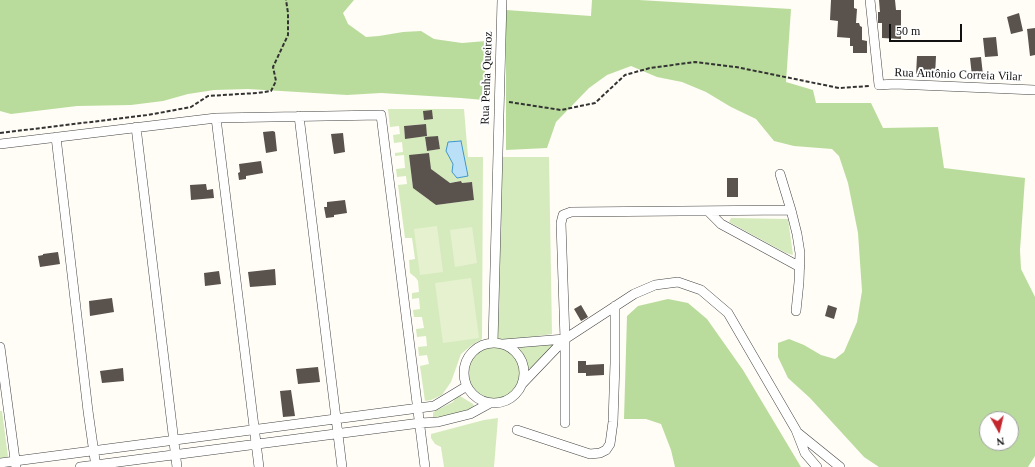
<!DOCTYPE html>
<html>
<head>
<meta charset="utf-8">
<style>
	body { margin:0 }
	#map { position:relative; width:1035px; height:467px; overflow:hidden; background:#fffdf5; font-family:"Times New Roman",serif }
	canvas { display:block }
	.north { position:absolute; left:979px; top:411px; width:40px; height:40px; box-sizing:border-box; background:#fff; border:1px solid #a0a0a0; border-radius:50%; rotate:172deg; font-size:11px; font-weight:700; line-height:16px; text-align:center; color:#111 }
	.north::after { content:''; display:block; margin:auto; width:14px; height:18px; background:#c4262e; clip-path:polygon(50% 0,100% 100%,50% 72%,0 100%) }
	.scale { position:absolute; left:889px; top:24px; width:73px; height:18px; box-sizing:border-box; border:2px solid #111; border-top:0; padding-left:5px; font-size:12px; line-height:14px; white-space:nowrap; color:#111; -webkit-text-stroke:3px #fff; paint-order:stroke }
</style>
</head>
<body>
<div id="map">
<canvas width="1035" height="467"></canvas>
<div class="north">N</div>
<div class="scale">50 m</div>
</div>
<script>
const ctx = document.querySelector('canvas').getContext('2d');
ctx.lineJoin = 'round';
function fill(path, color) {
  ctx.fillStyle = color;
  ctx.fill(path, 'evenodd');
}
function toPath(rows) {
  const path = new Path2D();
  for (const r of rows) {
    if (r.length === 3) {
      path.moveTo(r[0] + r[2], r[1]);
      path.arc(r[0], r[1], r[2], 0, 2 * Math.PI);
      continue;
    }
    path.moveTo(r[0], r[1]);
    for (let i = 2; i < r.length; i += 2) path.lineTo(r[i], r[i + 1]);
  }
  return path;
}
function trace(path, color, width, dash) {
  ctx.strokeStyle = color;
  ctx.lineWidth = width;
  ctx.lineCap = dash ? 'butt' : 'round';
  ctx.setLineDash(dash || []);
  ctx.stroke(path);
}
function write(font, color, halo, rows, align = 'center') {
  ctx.font = font + ' "Times New Roman",serif';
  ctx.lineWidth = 4;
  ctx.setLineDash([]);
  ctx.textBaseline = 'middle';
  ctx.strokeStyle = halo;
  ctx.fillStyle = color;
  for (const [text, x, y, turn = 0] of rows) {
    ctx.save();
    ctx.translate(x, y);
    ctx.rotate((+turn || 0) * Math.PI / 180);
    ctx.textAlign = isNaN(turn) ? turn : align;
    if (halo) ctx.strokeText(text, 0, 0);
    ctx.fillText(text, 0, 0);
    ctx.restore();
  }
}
const green = toPath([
	[388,109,464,109,468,157,483,157,482,339,472,345,461,354,451,382,442,395,431,400,425,401,420,366,429,364,427,355,419,356,418,347,427,346,426,336,417,337,416,329,424,328,422,317,414,317,413,310,420,309,419,298,412,299,412,293,419,292,418,281,416,278,410,273,409,260,415,259,412,238,405,238,398,185,407,184,406,176,397,177,396,169,405,168,404,155,395,156,395,153,403,152,402,142,394,143,393,135,400,134,399,126,390,127],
	[425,124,427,136,405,138,404,126],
	[438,136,440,149,427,151,425,138],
	[461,141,463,158,452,172,453,164,446,151],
	[410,156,442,184,461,181,462,183,472,182,474,200,435,205,433,196,432,195,429,200,420,193,422,188,413,188],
	[501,157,549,157,552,334,497,342],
	[731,218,788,219,793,255,786,253,729,222],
	[555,343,532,369,528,368,518,351,521,345],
	[494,373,26],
	[460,396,473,404,475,408,468,413,433,418,433,413,435,411,453,402,456,397],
	[0,411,2,411,8,457,0,458],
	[498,418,494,467,444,467,441,447,435,444,431,438,431,434,484,420]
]);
const forest = toPath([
	[0,0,354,0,343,13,348,24,366,37,379,36,403,32,421,31,434,39,462,43,486,41,484,100,461,98,381,93,347,95,248,89,214,90,188,94,163,101,131,105,77,106,11,114,0,111],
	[592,0,639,0,791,9,786,82,813,90,816,103,871,103,883,128,938,127,944,168,1025,178,1020,250,1021,269,1035,297,1035,456,1028,467,879,467,864,457,810,398,788,378,778,357,778,343,789,339,804,345,821,355,835,359,844,352,857,322,862,291,858,233,848,183,839,156,832,149,794,146,774,141,756,119,731,107,706,92,682,82,657,77,631,66,607,75,589,88,556,122,547,148,506,150,506,10,591,16],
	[987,419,1011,419,1011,443,987,443],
	[668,299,688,303,707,319,743,370,801,467,675,467,671,450,661,424,646,419,624,419,627,316,638,306]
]);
const pitch = toPath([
	[437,226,443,272,420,275,414,229],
	[472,227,477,263,455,267,450,230],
	[471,278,479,338,443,343,435,283]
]);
const water = toPath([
	[461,141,468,176,457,178,452,172,453,164,446,151,448,142,461,141]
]);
const building = toPath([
	[831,0,854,0,854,8,857,9,856,23,859,23,860,26,862,27,862,40,867,41,867,53,853,53,853,46,850,46,850,38,837,37,838,21,830,20],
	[879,0,895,0,896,10,901,10,901,39,882,38,882,23,878,23,878,12,880,12],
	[1019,13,1023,31,1011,34,1007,17],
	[1035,28,1035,55,1030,56,1027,29],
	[996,37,998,56,985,57,983,38],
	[917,56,936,56,935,76,916,75],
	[981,57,983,75,972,76,970,58],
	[432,110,433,119,424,120,423,111],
	[426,124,427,136,405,139,404,126],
	[273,131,275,132,277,151,266,153,263,132],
	[343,133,345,152,334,154,331,134],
	[438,136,440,149,427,151,425,137],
	[429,153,431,169,450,183,461,181,462,183,472,182,474,200,436,205,413,188,409,155],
	[261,161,263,173,246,176,246,179,239,180,238,173,240,172,239,164],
	[727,178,738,178,738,197,727,197],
	[206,184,207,190,213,189,214,198,191,200,190,185],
	[345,200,347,213,334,215,334,217,326,218,324,207,327,207,327,202],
	[58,252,60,264,40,267,38,256,43,255,43,254],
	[275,269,276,285,250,287,248,272],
	[219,271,221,284,205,286,204,273],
	[112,298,114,312,90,316,89,301],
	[581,305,588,317,581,321,574,309],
	[828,305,837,308,834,319,825,316],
	[578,361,586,361,586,365,604,364,604,375,586,376,586,373,578,373],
	[318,367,320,382,298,384,296,369],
	[123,368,124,381,102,383,100,371],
	[291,390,295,416,283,417,280,391]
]);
const path = toPath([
	[509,102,561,110,595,103,625,75,650,68,695,62,736,67,839,88,870,86],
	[0,133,148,115,191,107,208,96,257,93,271,91,276,81,273,67,288,35,288,13,286,0]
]);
const minor = toPath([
	[870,0,879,85,895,84,1035,90],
	[299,116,342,467],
	[216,118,259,467],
	[136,127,177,467],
	[56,137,88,411,96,467],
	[0,144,216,118,381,115,425,467],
	[780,174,791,210,797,234,800,253,799,282,796,311],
	[708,211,721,224,800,267],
	[494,373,30],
	[493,343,502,0],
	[503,344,565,339],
	[0,347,16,467],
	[522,384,565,339,634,294,655,285,678,282,701,290,728,313,796,430,805,453,817,467],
	[565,423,565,339,561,223,563,215,571,212,791,210],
	[517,430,590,454,600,453,606,450,610,444,613,422,615,363,615,306],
	[798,433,840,467],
	[0,463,434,406,467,386],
	[80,467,420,423,438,422,470,414,490,403]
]);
const streetNames = [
	["Rua Antônio Correia Vilar",958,75,2],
	["Rua Penha Queiroz",487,78,-88]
];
fill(green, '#d5ebbd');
fill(forest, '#b9dc9c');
fill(pitch, '#e6f2cf');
fill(water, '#b9e0f7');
trace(water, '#3f96cf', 1);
fill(building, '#5a524d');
trace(minor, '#444', 10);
trace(path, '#333', 2, [4, 2]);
trace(minor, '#fff', 9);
write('12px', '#111', '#fff', streetNames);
</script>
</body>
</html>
